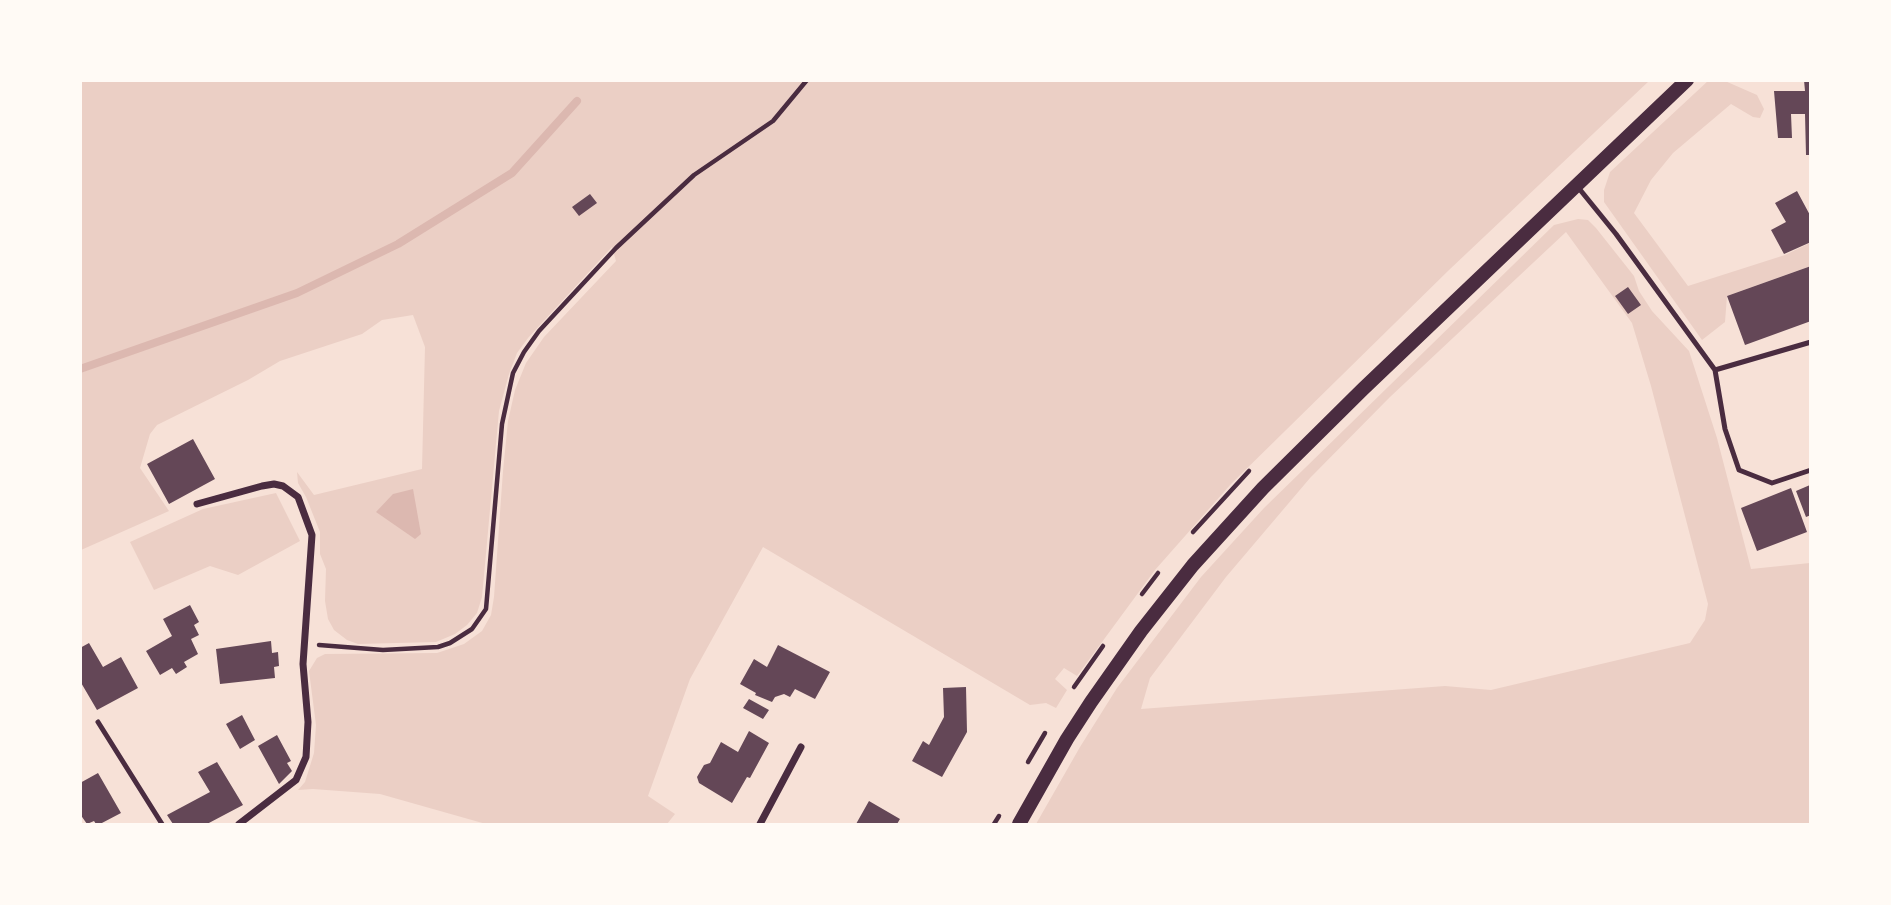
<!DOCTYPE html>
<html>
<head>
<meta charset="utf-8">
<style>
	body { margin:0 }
	#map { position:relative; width:1891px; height:905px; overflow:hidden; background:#f7e1d7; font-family:"Roboto Condensed",sans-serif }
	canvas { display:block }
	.frame { position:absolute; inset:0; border:82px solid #fffaf5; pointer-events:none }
</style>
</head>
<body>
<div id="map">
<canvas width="1891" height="905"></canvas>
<div class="frame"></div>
</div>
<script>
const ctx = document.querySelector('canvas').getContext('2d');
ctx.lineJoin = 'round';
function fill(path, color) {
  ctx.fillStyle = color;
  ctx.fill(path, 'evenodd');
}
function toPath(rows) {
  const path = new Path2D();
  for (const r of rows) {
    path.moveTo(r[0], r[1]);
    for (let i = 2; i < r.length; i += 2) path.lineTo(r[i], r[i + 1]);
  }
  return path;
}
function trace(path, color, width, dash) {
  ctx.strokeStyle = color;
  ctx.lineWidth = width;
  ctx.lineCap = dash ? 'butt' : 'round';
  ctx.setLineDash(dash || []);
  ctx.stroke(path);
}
const green = toPath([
	[1709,80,1725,81,1757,95,1764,109,1760,118,1753,117,1731,104,1673,153,1651,180,1634,213,1688,286,1785,255,1810,243,1811,266,1727,296,1725,322,1702,340,1604,202,1604,190,1610,172],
	[80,81,1649,81,1449,270,1231,484,1155,570,1077,676,1064,668,1055,679,1067,690,1056,708,1046,703,1030,705,763,547,690,679,648,796,675,814,667,824,486,824,380,794,313,789,298,790,305,782,314,753,316,725,309,671,317,658,325,654,437,653,464,644,482,631,491,615,494,597,503,471,508,421,515,390,526,363,544,337,616,261,612,247,528,338,517,353,509,374,499,411,482,597,477,613,467,625,455,634,436,642,358,644,347,640,334,630,328,619,325,601,326,569,320,554,320,532,306,497,298,483,297,472,314,495,422,469,425,347,413,315,382,320,362,334,280,361,248,380,157,425,150,434,140,468,169,511,81,550],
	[1578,219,1588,220,1596,228,1634,276,1639,291,1652,311,1689,351,1717,438,1751,569,1810,563,1810,824,1036,824,1080,747,1117,688,1201,577,1264,508,1554,225],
	[1566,232,1632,323,1651,386,1708,604,1705,620,1690,643,1491,690,1445,686,1141,709,1150,678,1226,577,1310,478,1390,397],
	[276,493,300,541,238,575,210,566,154,590,130,542,203,509]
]);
const water = toPath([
	[413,489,421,534,415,539,376,512,393,494]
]);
const stream = toPath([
	[80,369,297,293,398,244,512,173,577,101]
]);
const building = toPath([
	[1804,80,1811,80,1811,155,1806,155,1805,114,1791,114,1792,138,1778,138,1774,91,1805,91],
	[1797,191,1811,217,1811,242,1784,254,1771,230,1786,222,1775,203],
	[590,194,597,203,579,216,572,207],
	[1811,266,1811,321,1745,345,1727,296],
	[1628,287,1641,305,1628,314,1615,296],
	[193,439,215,479,169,504,147,464],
	[1810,485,1811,515,1806,517,1796,491],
	[1791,488,1807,532,1757,551,1741,508],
	[190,605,199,622,194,625,199,635,191,639,198,654,184,662,187,667,176,674,172,668,160,675,146,651,172,636,163,619],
	[271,641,272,653,278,652,279,666,274,667,275,678,220,684,216,649],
	[89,643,103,667,121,657,138,688,97,710,80,681,80,648],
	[778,645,830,672,815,699,795,689,790,697,784,694,775,697,772,702,755,695,756,693,740,684,754,659,767,667],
	[966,687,967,732,942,777,912,761,923,741,929,745,944,717,943,688],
	[749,699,769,710,763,719,743,708],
	[242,715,255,740,240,749,226,724],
	[749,731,769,743,750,778,747,777,732,803,699,783,697,777,704,765,710,763,721,742,738,752],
	[277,735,291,761,287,763,292,771,279,784,258,746],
	[217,762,243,805,207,824,173,824,167,815,210,792,198,772],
	[98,773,121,813,100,824,96,824,94,821,87,824,80,814,80,783],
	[869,801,900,819,897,824,856,824]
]);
const path = toPath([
	[1193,532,1249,471],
	[1142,594,1158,573],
	[319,645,383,650,438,647,450,643,472,629,486,609,502,424,513,373,524,352,539,331,616,248,694,175,773,121,807,80],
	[1074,687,1103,646],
	[1028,762,1045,733],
	[994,824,999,816]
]);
const service = toPath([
	[1577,186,1616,234,1715,370,1725,429,1739,470,1772,483,1811,470],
	[1715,370,1811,342],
	[98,722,162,824]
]);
const minor = toPath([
	[197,504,262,486,274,484,283,486,298,497,312,535,303,664,308,722,306,757,296,780,239,824],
	[760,824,801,747]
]);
const secondary = toPath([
	[1019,824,1067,739,1091,702,1141,631,1193,565,1263,488,1363,389,1687,80]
]);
fill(green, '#ebcfc5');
fill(water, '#dcb8b0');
trace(stream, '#dcb8b0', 8);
fill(building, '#644757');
trace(path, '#4a2c40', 4.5);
trace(service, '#4a2c40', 5);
trace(minor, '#4a2c40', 7);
trace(secondary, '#4a2c40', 14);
</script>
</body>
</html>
